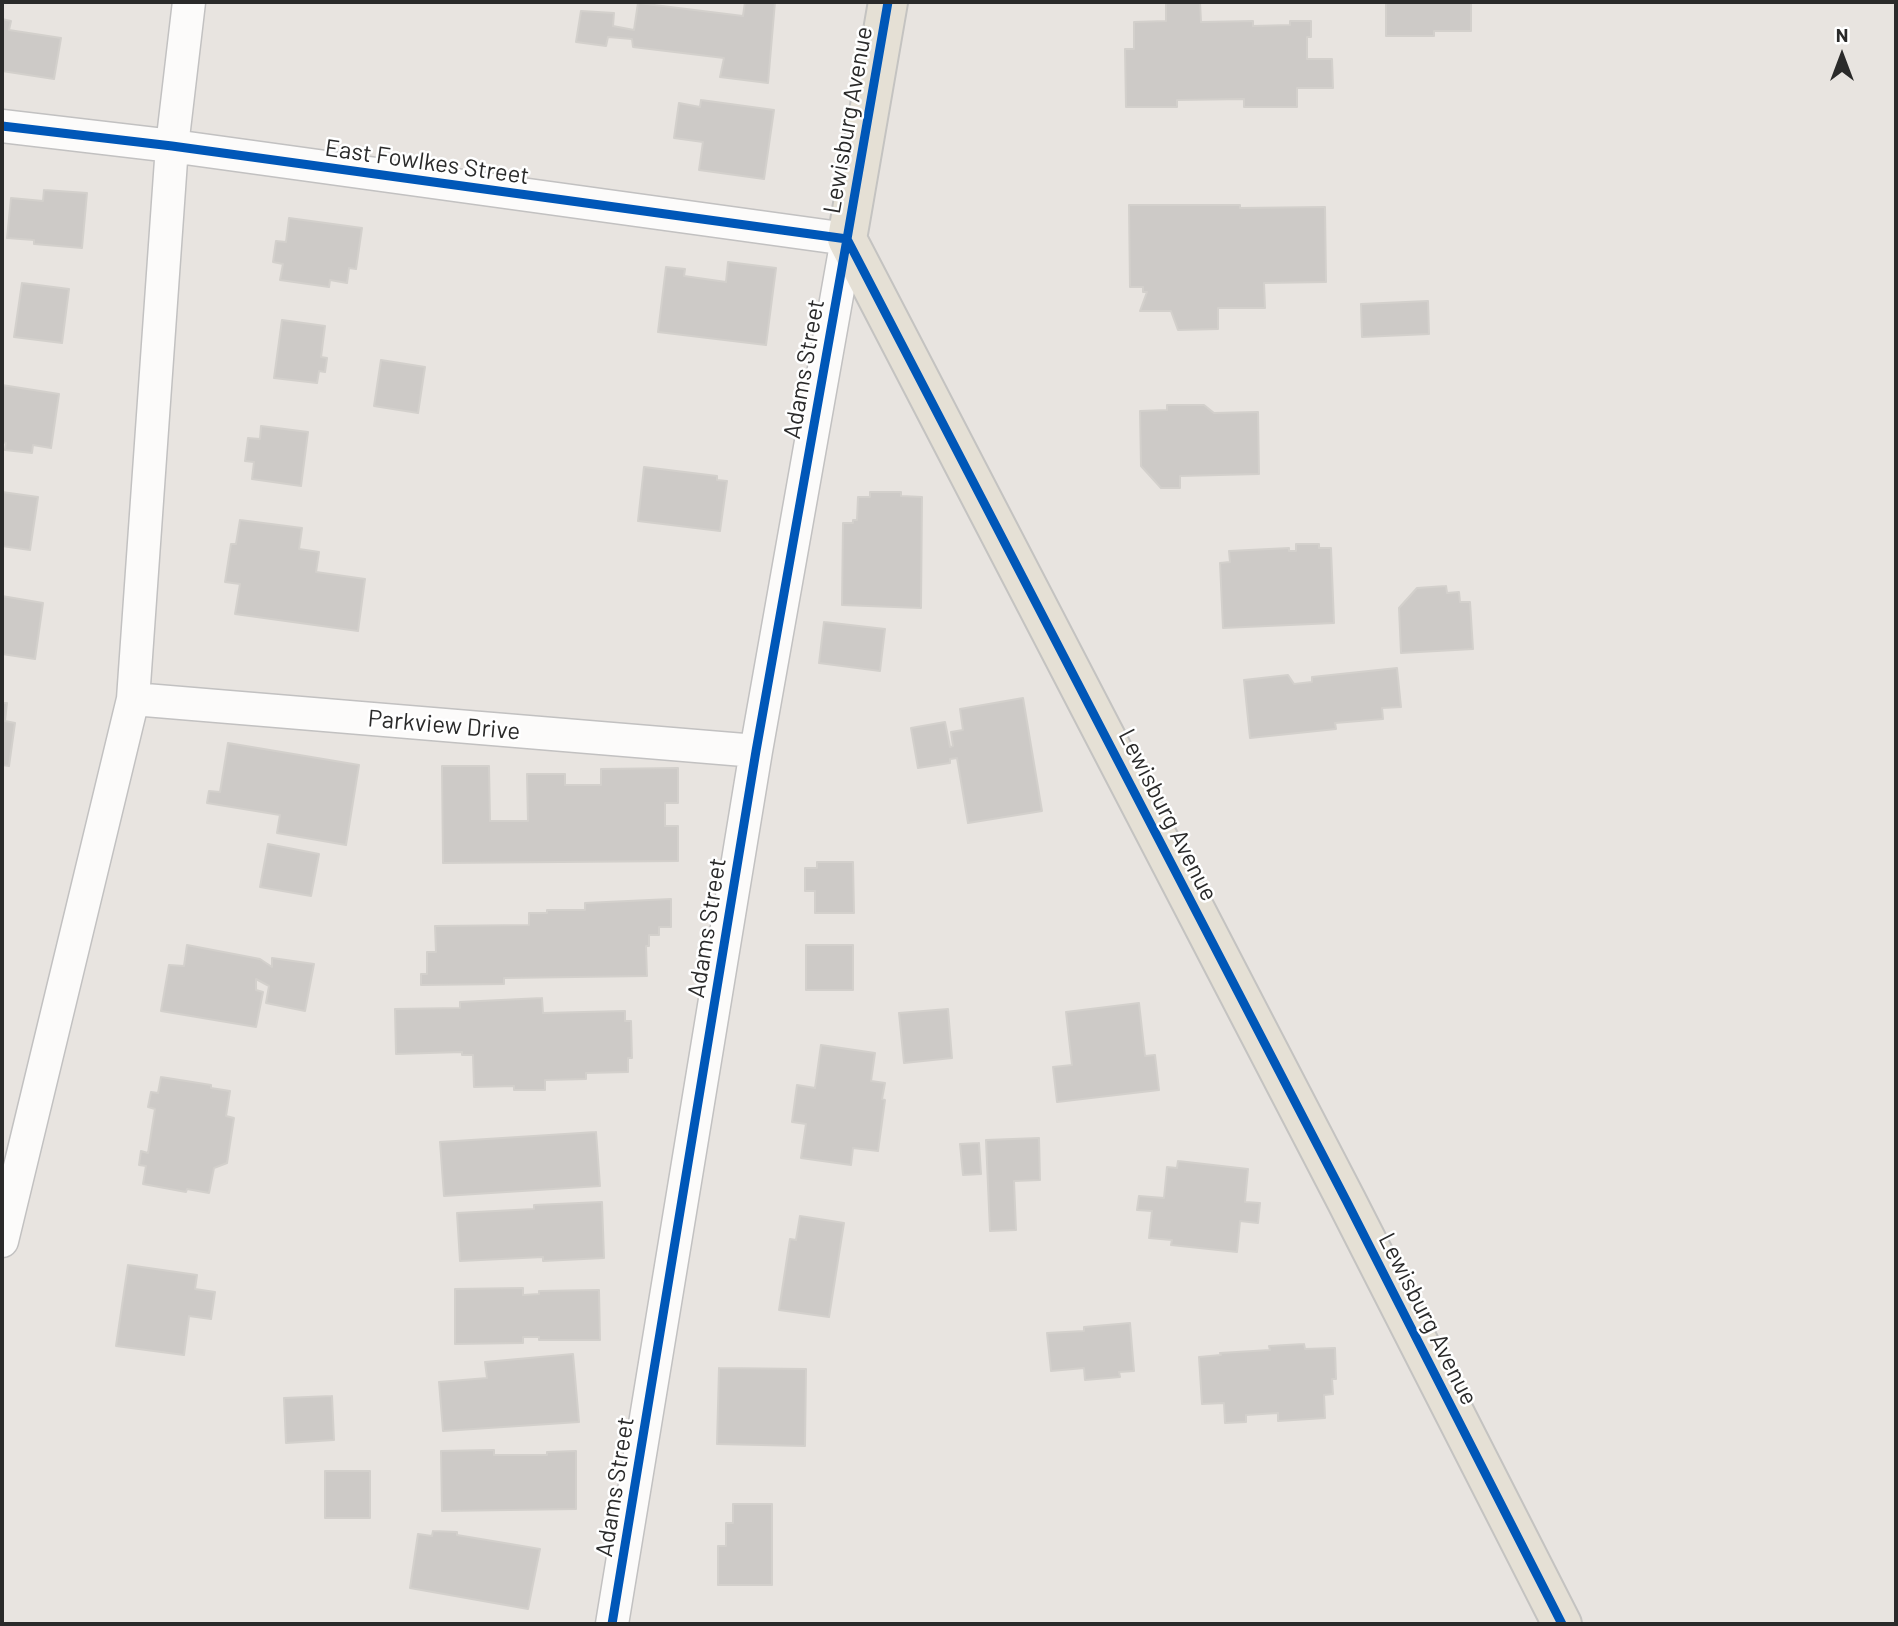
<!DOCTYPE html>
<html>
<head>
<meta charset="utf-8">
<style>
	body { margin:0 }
	#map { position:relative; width:1898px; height:1626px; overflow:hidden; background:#e8e4e0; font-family:Barlow,sans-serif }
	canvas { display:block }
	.frame { position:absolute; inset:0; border:4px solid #2a2a2a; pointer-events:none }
	.north { position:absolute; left:1807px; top:21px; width:70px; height:70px; -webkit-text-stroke:5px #fff; paint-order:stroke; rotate:0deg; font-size:19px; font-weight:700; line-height:28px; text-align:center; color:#2a2a2a }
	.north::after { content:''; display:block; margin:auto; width:24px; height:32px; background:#2a2a2a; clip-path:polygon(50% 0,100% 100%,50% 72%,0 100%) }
</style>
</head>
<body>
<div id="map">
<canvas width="1898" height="1626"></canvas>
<div class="frame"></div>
<div class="north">N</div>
</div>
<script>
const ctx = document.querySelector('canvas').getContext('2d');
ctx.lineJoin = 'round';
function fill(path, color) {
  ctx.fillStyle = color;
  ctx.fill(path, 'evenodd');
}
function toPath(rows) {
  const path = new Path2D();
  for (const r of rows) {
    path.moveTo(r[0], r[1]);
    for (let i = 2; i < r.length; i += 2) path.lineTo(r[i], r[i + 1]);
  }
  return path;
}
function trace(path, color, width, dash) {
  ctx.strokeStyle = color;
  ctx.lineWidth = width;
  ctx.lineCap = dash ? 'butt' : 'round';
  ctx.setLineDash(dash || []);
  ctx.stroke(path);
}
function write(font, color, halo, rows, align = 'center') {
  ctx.font = font + ' Barlow,sans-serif';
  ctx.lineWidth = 5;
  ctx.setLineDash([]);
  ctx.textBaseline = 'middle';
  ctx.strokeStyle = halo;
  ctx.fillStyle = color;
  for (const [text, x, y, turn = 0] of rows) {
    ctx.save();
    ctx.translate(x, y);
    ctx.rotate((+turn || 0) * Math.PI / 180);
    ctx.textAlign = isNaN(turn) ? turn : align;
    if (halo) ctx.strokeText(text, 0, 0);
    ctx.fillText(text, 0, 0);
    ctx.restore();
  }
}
const building = toPath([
	[745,2,775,2,768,83,720,77,724,58,633,47,632,39,608,37,606,46,576,42,581,11,614,13,613,26,634,30,638,3,743,16,745,2],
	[1166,2,1200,2,1201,22,1253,21,1253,26,1290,25,1290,21,1311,21,1311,37,1307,37,1307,59,1332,59,1333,88,1297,88,1297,107,1244,107,1244,99,1177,100,1177,107,1126,107,1125,49,1134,49,1134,22,1166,21,1166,2],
	[1386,2,1471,2,1471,31,1434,31,1434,36,1386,36,1386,2],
	[2,19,11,21,9,30,61,38,54,79,2,71,2,19],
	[701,100,774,110,764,179,699,170,703,142,674,138,679,103,700,107,701,100],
	[44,190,87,193,82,248,34,244,34,240,7,238,11,198,43,201,44,190],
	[1129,205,1240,205,1240,208,1325,207,1326,282,1264,283,1265,308,1218,308,1218,329,1178,330,1171,311,1140,311,1147,292,1143,292,1143,287,1130,287,1129,205],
	[289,218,362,228,356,269,349,268,347,283,330,280,329,287,280,280,283,264,273,262,276,241,286,242,289,218],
	[728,262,776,268,766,345,658,332,666,267,685,269,684,276,726,282,728,262],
	[22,283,69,289,62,343,14,337,22,283],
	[1428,301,1429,334,1362,337,1361,304,1428,301],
	[282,320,325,326,321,357,327,358,325,372,319,371,317,383,274,378,282,320],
	[381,360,425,367,418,413,374,406,381,360],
	[2,385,59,394,51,448,33,445,32,453,5,450,6,443,2,442,2,385],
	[1167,405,1204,405,1214,413,1258,412,1259,474,1180,476,1180,488,1161,488,1141,466,1140,411,1167,410,1167,405],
	[261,426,308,432,301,486,252,479,254,462,245,461,248,438,260,439,261,426],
	[644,467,717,476,717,480,727,481,720,531,638,521,644,467],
	[2,492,38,497,30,550,2,546,2,492],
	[870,492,901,492,901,496,922,497,921,608,842,605,843,523,853,523,853,520,857,520,858,497,870,497,870,492],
	[240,520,302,528,299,549,319,552,316,572,365,579,358,631,235,614,240,584,225,582,231,544,236,544,240,520],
	[1296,544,1319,544,1319,548,1331,548,1334,623,1223,628,1220,563,1230,562,1229,551,1289,548,1289,551,1296,551,1296,544],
	[1446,586,1447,593,1459,592,1460,602,1470,602,1473,649,1401,653,1399,608,1417,588,1446,586],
	[2,596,43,603,35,659,2,654,2,596],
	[824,622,885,629,880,671,819,663,824,622],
	[1397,668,1401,707,1382,708,1383,719,1335,723,1336,729,1250,738,1244,680,1288,675,1294,684,1312,682,1312,677,1397,668],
	[1023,698,1042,811,968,823,957,758,950,759,950,763,918,768,911,728,945,722,950,747,953,746,951,732,963,730,960,709,1023,698],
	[2,703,7,703,5,721,15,723,9,766,2,765,2,703],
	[228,743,359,765,346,845,277,833,280,815,207,803,209,791,220,792,228,743],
	[442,766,489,766,490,821,528,821,527,774,565,774,565,785,601,785,601,769,678,768,678,803,665,803,665,826,678,826,678,861,443,863,442,766],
	[268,844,319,854,311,896,260,887,268,844],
	[817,862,853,862,854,913,815,913,815,891,805,891,805,868,817,868,817,862],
	[671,899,671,927,659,927,659,935,649,935,649,946,646,946,647,976,504,978,504,984,421,985,421,974,427,974,427,952,436,952,435,926,529,925,529,913,547,913,547,910,585,910,585,903,671,899],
	[187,945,260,959,272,967,272,958,314,964,305,1011,266,1003,269,986,256,979,256,990,263,992,256,1027,161,1011,169,965,184,966,187,945],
	[806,945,853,945,853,990,806,990,806,945],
	[542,998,543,1013,625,1011,625,1021,631,1021,632,1058,628,1058,628,1072,586,1073,586,1079,545,1080,545,1090,514,1090,514,1086,474,1087,473,1055,462,1055,462,1052,396,1054,395,1009,460,1008,460,1002,542,998],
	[1139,1003,1145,1056,1155,1055,1159,1090,1057,1102,1053,1067,1072,1065,1066,1012,1139,1003],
	[948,1009,952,1058,904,1063,899,1013,948,1009],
	[821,1045,875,1053,871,1081,885,1083,882,1099,885,1100,878,1151,853,1148,851,1165,801,1158,806,1124,792,1122,797,1085,815,1088,821,1045],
	[161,1077,211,1085,211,1088,230,1091,226,1116,234,1118,227,1163,214,1168,209,1193,187,1189,186,1192,143,1184,146,1166,139,1165,141,1151,148,1153,155,1109,148,1107,151,1092,158,1093,161,1077],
	[596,1132,600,1186,444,1196,440,1142,596,1132],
	[1039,1138,1040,1180,1014,1181,1016,1230,990,1231,986,1140,1039,1138],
	[979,1143,981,1174,963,1175,960,1144,979,1143],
	[1178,1161,1248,1169,1245,1202,1260,1203,1258,1223,1240,1221,1237,1252,1171,1245,1172,1240,1149,1238,1152,1211,1137,1210,1139,1196,1164,1198,1167,1167,1177,1168,1178,1161],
	[602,1202,604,1258,543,1261,543,1257,460,1261,457,1213,534,1209,534,1205,602,1202],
	[800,1216,844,1223,829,1317,779,1310,790,1239,796,1240,800,1216],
	[128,1265,197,1275,195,1289,215,1292,211,1319,189,1316,184,1355,116,1346,128,1265],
	[523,1288,523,1295,539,1294,539,1291,599,1290,600,1340,539,1340,539,1337,523,1337,523,1343,455,1344,455,1289,523,1288],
	[1130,1323,1134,1371,1119,1372,1120,1377,1085,1380,1084,1368,1051,1371,1047,1333,1084,1331,1084,1327,1130,1323],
	[1304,1344,1305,1349,1335,1348,1336,1379,1332,1379,1333,1394,1324,1395,1325,1418,1278,1421,1278,1413,1246,1415,1246,1422,1225,1423,1224,1403,1202,1404,1199,1357,1221,1355,1220,1353,1270,1350,1269,1346,1304,1344],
	[573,1354,579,1422,443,1431,439,1382,487,1378,485,1362,573,1354],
	[719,1368,806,1369,805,1446,717,1444,719,1368],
	[332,1396,334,1440,286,1443,284,1398,332,1396],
	[494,1450,494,1455,547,1455,547,1452,576,1451,576,1509,442,1511,441,1451,494,1450],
	[325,1471,370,1471,370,1518,325,1518,325,1471],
	[733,1504,772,1504,772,1585,718,1585,718,1546,726,1546,726,1523,733,1523,733,1504],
	[433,1531,457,1532,457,1535,540,1549,528,1609,410,1588,418,1534,432,1536,433,1531]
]);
const street = toPath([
	[2,126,172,146,847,239,756,751,612,1624],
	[133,699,756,751],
	[2,1241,133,699,172,146,189,2]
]);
const primary = toPath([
	[888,2,847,239,1346,1200,1562,1624]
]);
const cycleway = toPath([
	[888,2,847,239,1346,1200,1562,1624],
	[2,126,172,146,847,239,756,751,612,1624]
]);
const streetNames = [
	["Lewisburg Avenue",848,120,-80],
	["East Fowlkes Street",427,162,8],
	["Adams Street",804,369,-80],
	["Parkview Drive",444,725,5],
	["Lewisburg Avenue",1168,815,63],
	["Adams Street",707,928,-81],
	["Lewisburg Avenue",1428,1319,63],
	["Adams Street",615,1487,-81]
];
fill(building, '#cdcac7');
trace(building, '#d3d0cc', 2);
trace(street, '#c2c1c1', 35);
trace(primary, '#c4c3c1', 42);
trace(street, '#fcfbfa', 32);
trace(primary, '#e5e0d5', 38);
trace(cycleway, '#0057b8', 9);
write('24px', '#2a2a2a', '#fff', streetNames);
</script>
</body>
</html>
